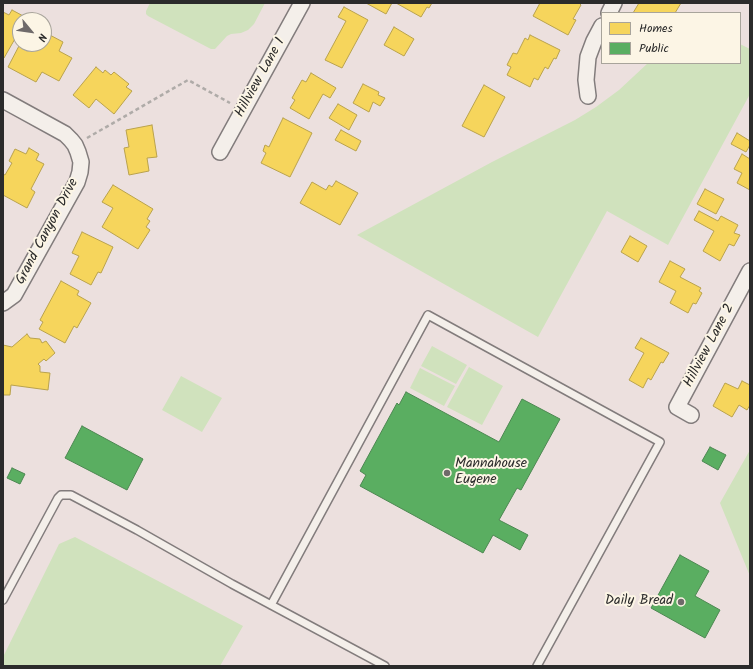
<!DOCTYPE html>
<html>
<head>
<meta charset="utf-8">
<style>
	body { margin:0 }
	#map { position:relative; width:753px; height:669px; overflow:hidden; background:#ece0de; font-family:Kalam,sans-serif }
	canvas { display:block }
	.frame { position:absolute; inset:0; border:4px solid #2b2b2b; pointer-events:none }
	.legend { position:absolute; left:601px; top:12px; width:140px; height:52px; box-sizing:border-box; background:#fcf5e5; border:1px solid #a8a49b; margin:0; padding:5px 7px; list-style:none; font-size:12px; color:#2b2b2b }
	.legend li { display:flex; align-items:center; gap:8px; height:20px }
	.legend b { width:20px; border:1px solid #a8a49b }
	.north { position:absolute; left:12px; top:12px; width:40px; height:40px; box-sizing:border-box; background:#fcf5e5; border:1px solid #a8a49b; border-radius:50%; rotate:119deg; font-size:11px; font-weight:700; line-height:16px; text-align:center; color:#2b2b2b }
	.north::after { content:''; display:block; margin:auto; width:14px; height:18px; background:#6f6a6a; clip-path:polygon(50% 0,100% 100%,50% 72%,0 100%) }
</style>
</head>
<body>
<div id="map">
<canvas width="753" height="669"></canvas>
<div class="frame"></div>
<ul class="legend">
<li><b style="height:11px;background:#f6d55c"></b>Homes</li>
<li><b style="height:11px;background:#5aae61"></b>Public</li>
</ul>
<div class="north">N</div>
</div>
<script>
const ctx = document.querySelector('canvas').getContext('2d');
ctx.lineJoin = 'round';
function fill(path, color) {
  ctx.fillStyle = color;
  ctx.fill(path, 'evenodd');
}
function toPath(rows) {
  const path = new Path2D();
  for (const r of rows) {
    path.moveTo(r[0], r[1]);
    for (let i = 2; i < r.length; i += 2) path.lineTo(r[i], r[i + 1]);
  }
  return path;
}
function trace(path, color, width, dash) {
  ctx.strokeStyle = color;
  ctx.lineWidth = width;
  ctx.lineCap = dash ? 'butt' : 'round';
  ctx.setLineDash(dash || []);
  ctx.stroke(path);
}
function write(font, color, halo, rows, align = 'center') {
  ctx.font = font + ' Kalam,sans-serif';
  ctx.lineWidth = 4;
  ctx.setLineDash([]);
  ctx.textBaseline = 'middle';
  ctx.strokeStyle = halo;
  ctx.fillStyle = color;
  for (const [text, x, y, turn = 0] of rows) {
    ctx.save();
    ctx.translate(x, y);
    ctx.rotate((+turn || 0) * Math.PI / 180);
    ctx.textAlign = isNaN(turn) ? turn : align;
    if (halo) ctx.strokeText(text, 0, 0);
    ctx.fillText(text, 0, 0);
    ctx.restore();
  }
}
const green = toPath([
	[150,3,265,3,254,24,248,30,241,33,231,34,227,36,215,49,211,49,209,48,148,16,146,14,146,11],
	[740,44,750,49,750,94,668,245,607,211,538,337,357,235,492,162,575,120,596,107,619,90,648,63,740,63],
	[432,346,467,365,456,384,421,366],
	[469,367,503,386,482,425,447,407],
	[420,368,455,386,444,406,410,388],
	[181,376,222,398,202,432,162,410],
	[750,450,750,576,720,503],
	[75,537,243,626,220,666,3,666,3,657,59,544]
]);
const homes = toPath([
	[366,3,392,3,386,14,366,3],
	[396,3,432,3,429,8,427,7,421,17,396,3],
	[540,3,579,3,581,5,573,19,576,20,568,35,533,16,540,3],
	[639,3,681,3,675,13,633,13,639,3],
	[344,7,368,20,342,68,325,60,346,21,338,17,344,7],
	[12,10,27,18,26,20,20,20,20,30,4,58,3,58,3,12,9,15,12,10],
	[394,27,414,39,404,56,384,45,394,27],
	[48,34,63,42,59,51,72,58,59,81,42,72,36,82,8,67,20,44,44,44,44,42,48,34],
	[530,35,560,50,556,59,554,58,548,69,545,67,538,80,534,78,530,87,507,75,511,67,507,65,513,53,517,54,525,38,528,40,530,35],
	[96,67,103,73,105,70,111,75,114,72,129,84,126,87,132,91,114,114,96,99,89,108,73,95,96,67],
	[311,73,336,88,330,98,323,94,309,119,290,108,295,100,292,98,302,80,306,82,311,73],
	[363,84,379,92,378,95,385,98,380,106,373,102,369,112,353,103,363,84],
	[484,85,505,97,484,137,462,126,484,85],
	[338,104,357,115,349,130,329,118,338,104],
	[283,118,312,133,290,177,261,163,266,153,263,151,265,145,269,147,283,118],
	[152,125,157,157,147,158,149,171,129,175,124,148,129,147,126,130,152,125],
	[341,130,361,141,356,151,335,140,341,130],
	[737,133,750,141,750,145,746,152,731,144,737,133],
	[29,148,39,154,36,160,44,164,31,189,35,192,27,208,3,195,3,174,5,175,12,163,9,161,15,149,26,154,29,148],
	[742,154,750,159,750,190,737,183,742,173,734,169,742,154],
	[336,181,358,193,340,225,300,203,312,182,326,190,329,185,332,187,336,181],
	[113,185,153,209,147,219,150,221,146,227,150,230,138,249,102,227,113,208,102,202,113,185],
	[705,189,724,199,716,214,697,204,705,189],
	[699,211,718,221,721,216,738,225,734,233,740,235,734,246,729,244,720,261,703,251,714,231,694,220,699,211],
	[82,232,113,247,101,273,98,272,91,285,70,274,79,256,72,253,82,232],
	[630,236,647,246,638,262,621,252,630,236],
	[670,261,685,269,680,277,701,288,699,291,702,293,696,304,693,303,688,313,670,303,676,291,659,282,670,261],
	[61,281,79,291,77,295,91,303,77,328,74,326,65,343,39,329,43,322,40,320,61,281],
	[27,334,30,338,40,339,42,343,46,341,55,353,46,361,44,359,38,364,40,366,40,372,50,373,48,390,11,385,10,395,3,395,3,345,12,347,27,334],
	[641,338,669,353,663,363,661,362,651,380,648,378,643,388,629,380,644,353,635,348,641,338],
	[742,381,750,385,750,405,747,410,739,405,732,417,713,406,725,383,738,389,742,381]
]);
const public = toPath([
	[406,392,499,442,522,399,560,419,521,490,517,488,499,520,528,535,520,550,493,535,483,553,360,486,366,475,360,471,397,403,399,405,406,392],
	[82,426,143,459,127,490,65,458,82,426],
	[710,447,726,455,718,470,702,461,710,447],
	[12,468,25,474,20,484,7,478,12,468],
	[680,555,709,571,695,596,720,610,705,638,651,608,680,555]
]);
const path = toPath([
	[87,138,188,80,230,103]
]);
const lane = toPath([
	[3,600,58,498,61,495,71,495,137,530,232,584,385,666],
	[271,605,428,315,660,442,537,666]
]);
const street = toPath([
	[609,13,614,3],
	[588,96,586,80,588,57,594,41,602,26],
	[3,100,65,134,71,140,75,145,78,152,81,162,80,172,77,182,14,295,3,303],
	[220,152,302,3],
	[691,415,677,407,750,271]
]);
const markers = [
	[447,473,4,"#6f6a6a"],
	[681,602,4,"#6f6a6a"]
];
const streetNames = [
	["Hillview Lane 1",261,78,-61],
	["Grand Canyon Drive",48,232,-62],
	["Hillview Lane 2",710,346,-62]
];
const poiNames = [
	["Mannahouse",455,465],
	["Eugene",455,481],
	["Daily Bread",673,602,"right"]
];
fill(green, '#d0e2bd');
fill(homes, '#f6d55c');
trace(homes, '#b9a24d', 1);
fill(public, '#5aae61');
trace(public, '#4c8751', 1);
trace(lane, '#827c7c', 10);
trace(street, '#827c7c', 18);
trace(path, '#afaba8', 2.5, [4, 3]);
trace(lane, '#f4efea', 7);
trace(street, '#f4efea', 15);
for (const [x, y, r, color] of markers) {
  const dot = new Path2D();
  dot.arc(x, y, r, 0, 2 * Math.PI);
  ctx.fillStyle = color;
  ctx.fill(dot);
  trace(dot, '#fcf5e5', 1.5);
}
write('14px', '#2b2b2b', '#fcf5e5', streetNames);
write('14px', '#2b2b2b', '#fcf5e5', poiNames, 'left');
</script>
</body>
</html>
